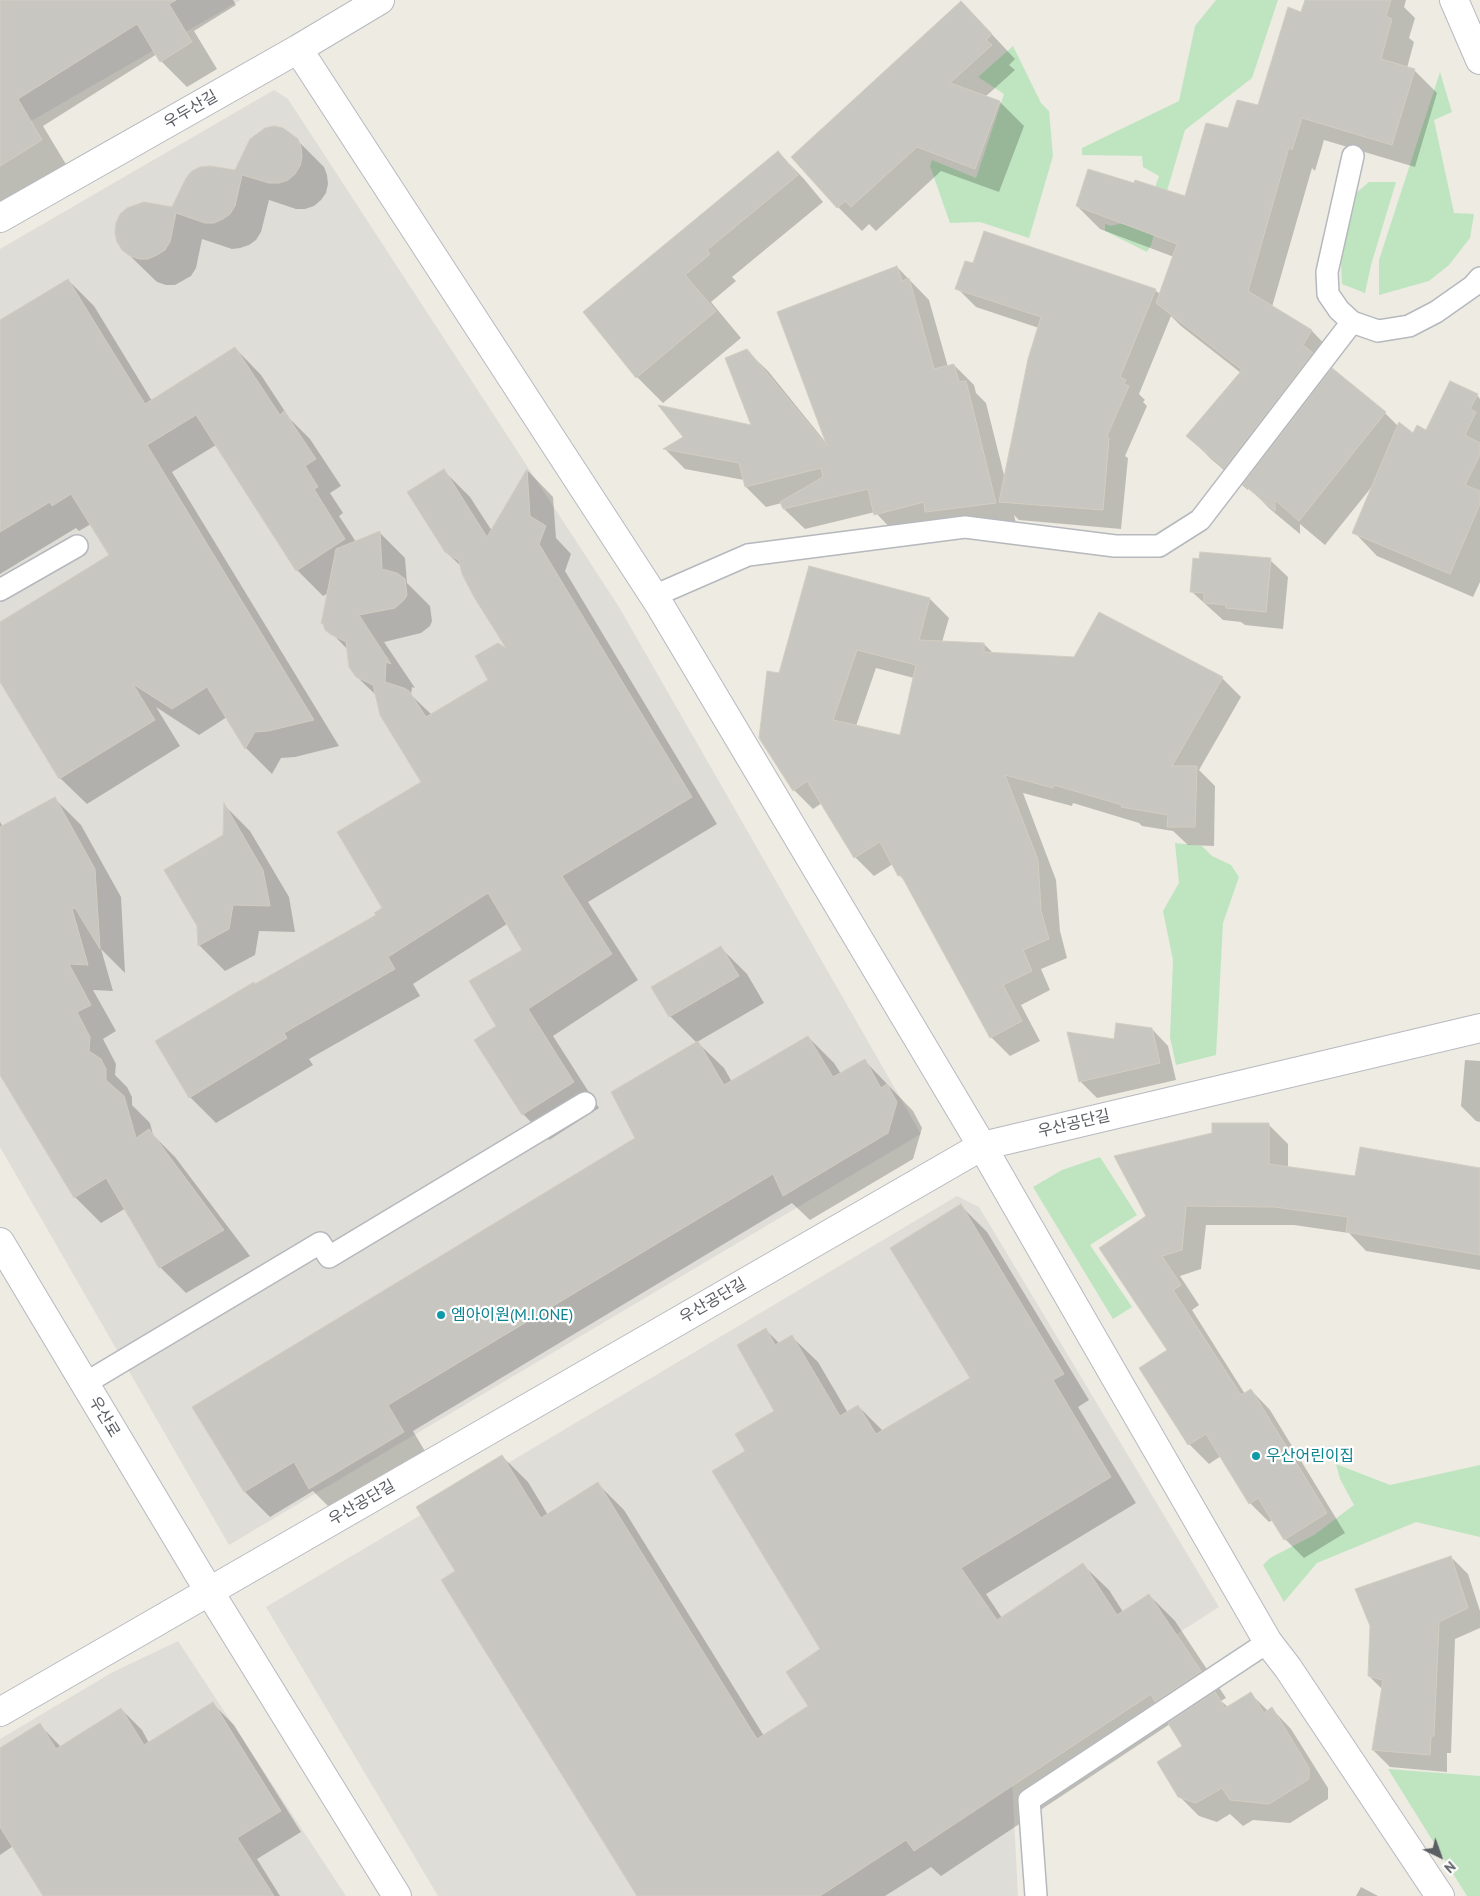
<!DOCTYPE html>
<html>
<head>
<meta charset="utf-8">
<style>
	body { margin:0 }
	#map { position:relative; width:1480px; height:1896px; overflow:hidden; background:#edebe2; font-family:"PT Sans",sans-serif }
	canvas { display:block }
	.north { position:absolute; left:1415px; top:1831px; width:50px; height:50px; -webkit-text-stroke:4px #fff; paint-order:stroke; rotate:138deg; font-size:14px; font-weight:700; line-height:20px; text-align:center; color:#5b5e63 }
	.north::after { content:''; display:block; margin:auto; width:18px; height:22px; background:#5b5e63; clip-path:polygon(50% 0,100% 100%,50% 72%,0 100%) }
</style>
</head>
<body>
<div id="map">
<canvas width="1480" height="1896"></canvas>
<div class="north">N</div>
</div>
<script>
const ctx = document.querySelector('canvas').getContext('2d');
ctx.lineJoin = 'round';
function fill(path, color) {
  ctx.fillStyle = color;
  ctx.fill(path, 'evenodd');
}
function toPath(rows) {
  const path = new Path2D();
  for (const r of rows) {
    path.moveTo(r[0], r[1]);
    for (let i = 2; i < r.length; i += 2) path.lineTo(r[i], r[i + 1]);
  }
  return path;
}
function trace(path, color, width, dash) {
  ctx.strokeStyle = color;
  ctx.lineWidth = width;
  ctx.lineCap = dash ? 'butt' : 'round';
  ctx.setLineDash(dash || []);
  ctx.stroke(path);
}
function write(font, color, halo, rows, align = 'center') {
  ctx.font = font + ' "PT Sans","Noto Sans KR",sans-serif';
  ctx.lineWidth = 4.5;
  ctx.setLineDash([]);
  ctx.textBaseline = 'middle';
  ctx.strokeStyle = halo;
  ctx.fillStyle = color;
  for (const [text, x, y, turn = 0] of rows) {
    ctx.save();
    ctx.translate(x, y);
    ctx.rotate((+turn || 0) * Math.PI / 180);
    ctx.textAlign = isNaN(turn) ? turn : align;
    if (halo) ctx.strokeText(text, 0, 0);
    ctx.fillText(text, 0, 0);
    ctx.restore();
  }
}
const industrial = toPath([
	[0,0,241,0,0,139],
	[274,90,288,99,619,607,921,1134,229,1545,0,1147,0,249],
	[957,1196,979,1207,1219,1607,1010,1741,1018,1896,438,1896,266,1607],
	[178,1641,346,1896,0,1896,0,1739,113,1672]
]);
const green = toPath([
	[1216,0,1278,0,1252,78,1185,130,1151,245,1147,252,1105,231,1105,224,1111,226,1122,223,1148,206,1159,176,1143,167,1142,156,1082,155,1082,148,1179,101,1195,26],
	[1013,46,1041,103,1049,111,1053,156,1029,238,980,222,950,223,930,166,932,160,976,178,1004,94,978,77],
	[1440,72,1452,112,1434,120,1454,213,1474,214,1470,238,1449,265,1429,281,1379,295,1379,260],
	[1369,182,1396,182,1371,265,1365,293,1342,284,1340,244,1350,198],
	[1175,843,1202,846,1212,856,1231,865,1239,877,1223,923,1216,1055,1176,1065,1170,1037,1173,960,1163,911,1179,883],
	[1100,1157,1137,1215,1090,1245,1132,1307,1113,1319,1033,1187,1062,1170],
	[1336,1464,1390,1485,1480,1465,1480,1537,1416,1522,1317,1563,1284,1602,1263,1565,1270,1558,1314,1535,1354,1505,1340,1479],
	[1388,1769,1480,1776,1480,1896,1467,1896]
]);
const shadow = toPath([
	[0,0,233,0,236,5,194,31,217,69,187,87,161,61,157,54,43,126,67,166,0,207],
	[1306,0,1406,0,1404,7,1415,18,1409,38,1414,42,1407,68,1414,70,1437,93,1415,167,1324,140,1315,171,1312,168,1272,307,1312,331,1334,354,1326,368,1330,373,1385,413,1399,427,1413,435,1427,432,1477,395,1480,399,1480,582,1473,597,1377,556,1354,532,1374,484,1325,545,1300,524,1300,534,1270,509,1249,488,1248,490,1211,459,1188,436,1241,373,1181,326,1171,316,1139,394,1145,400,1143,402,1147,406,1125,456,1128,458,1121,529,1019,520,1014,515,1016,523,947,532,896,534,875,512,805,529,784,509,782,503,766,507,746,487,744,480,685,469,665,449,753,427,747,351,768,371,827,444,897,267,929,300,948,367,954,365,974,385,976,393,986,403,1005,479,1039,328,976,307,957,288,1155,290,1161,295,1174,257,1100,229,1077,206,1186,198,1229,130,1259,106,1302,13],
	[985,27,1015,59,1009,65,1015,70,985,97,1000,102,1024,126,999,192,941,171,876,231,869,224,862,231,838,207],
	[265,129,283,129,290,133,324,167,327,175,328,184,326,193,321,200,314,206,305,209,296,209,269,200,261,232,256,240,249,245,240,248,232,249,202,239,196,268,191,276,175,285,166,285,157,282,123,249,173,208,236,172,251,140],
	[778,152,804,179,823,202,732,277,736,281,711,302,741,338,663,403,637,377,585,312],
	[68,280,94,306,152,401,235,348,261,375,290,419,310,439,341,486,330,493,343,513,339,516,356,542,379,532,405,558,407,583,430,606,432,621,430,626,421,633,384,642,415,688,412,687,411,695,432,715,490,681,510,653,462,567,446,552,444,471,470,497,492,531,528,471,553,497,556,538,571,554,565,571,717,824,588,902,638,980,553,1036,599,1108,549,1140,523,1114,497,1026,523,950,507,924,413,984,420,996,309,1059,313,1065,216,1123,190,1097,255,985,378,916,383,909,423,783,377,696,357,677,349,651,322,623,328,593,323,596,297,570,216,445,172,472,339,746,295,757,281,758,272,774,246,748,227,717,199,735,156,707,180,746,87,804,60,778,0,679,0,623,110,555,91,524,79,531,76,528,0,574,0,322],
	[1270,560,1288,577,1283,629,1245,625,1241,622,1223,620,1191,591],
	[930,599,949,618,942,642,984,644,994,654,1222,678,1241,697,1199,770,1215,786,1214,846,1188,845,1173,831,1142,826,1139,823,1073,803,1072,806,1023,793,1056,880,1060,931,1067,958,1041,969,1050,990,1021,1005,1040,1041,1010,1056,991,1037,907,883,899,875,893,864,874,876,855,857,822,803,813,809,794,790,780,674],
	[876,668,914,678,901,737,856,726],
	[54,798,81,825,121,897,125,973,101,949,113,991,93,990,116,1031,103,1039,116,1064,115,1075,127,1087,132,1097,132,1105,150,1123,153,1135,175,1157,250,1256,186,1293,160,1267,126,1208,101,1223,75,1197,0,1073,0,822,3,827],
	[225,806,250,831,289,897,295,932,259,931,255,955,225,971,199,945,224,836],
	[721,948,747,974,764,1003,697,1042,724,1068,732,1082,808,1037,834,1063,841,1074,865,1061,913,1111,922,1128,913,1159,810,1220,792,1203,413,1431,429,1458,336,1514,313,1491,270,1517,245,1492,637,1139,697,1043,670,1016],
	[1152,1029,1168,1046,1176,1080,1097,1098,1080,1081,1115,1040],
	[1465,1060,1480,1061,1480,1122,1476,1121,1461,1106],
	[1268,1124,1288,1144,1288,1168,1356,1178,1480,1169,1480,1270,1366,1251,1349,1233,1294,1225,1206,1225,1201,1269,1180,1276,1199,1305,1192,1310,1245,1394,1251,1390,1270,1410,1345,1533,1304,1558,1285,1539,1273,1520,1269,1522,1250,1503,1221,1456,1209,1464,1189,1444,1141,1368,1169,1350,1148,1216],
	[961,1206,987,1232,1089,1400,1078,1407,1136,1503,986,1594,1002,1618,1083,1565,1109,1590,1123,1612,1149,1595,1175,1621,1226,1698,1221,1701,1228,1707,1251,1694,1268,1711,1272,1709,1291,1729,1328,1788,1328,1799,1290,1823,1253,1820,1243,1826,1230,1814,1217,1822,1199,1816,1179,1796,1184,1747,1170,1724,941,1876,931,1867,885,1896,639,1896,457,1572,502,1456,528,1482,548,1515,598,1484,624,1510,764,1736,810,1706,821,1650,747,1452,776,1411,765,1329,780,1344,792,1337,818,1362,848,1413,858,1406,883,1431,971,1378],
	[1451,1557,1468,1574,1480,1611,1480,1628,1455,1639,1451,1753,1447,1753,1447,1772,1390,1767,1373,1750,1383,1690,1369,1676],
	[213,1704,234,1725,301,1832,257,1859,280,1896,45,1896,13,1846,0,1855,0,1749,40,1725,61,1747,121,1709,142,1730,149,1743],
	[1361,1887,1378,1896,1356,1896]
]);
const building = toPath([
	[0,0,176,0,169,4,192,42,160,62,137,24,18,99,42,140,0,166,0,0],
	[1305,0,1391,0,1386,16,1392,19,1381,59,1415,69,1392,145,1302,118,1292,150,1289,147,1248,291,1312,330,1303,345,1313,353,1224,468,1186,436,1242,370,1156,303,1177,244,1076,206,1088,169,1134,183,1135,180,1185,196,1206,123,1228,128,1237,100,1258,105,1288,7,1301,12,1305,0],
	[961,1,992,34,986,40,992,45,950,83,1000,101,975,169,917,147,851,207,845,201,837,208,791,157,961,1],
	[274,126,283,128,298,139,301,147,302,157,300,166,295,174,288,180,279,183,269,183,242,175,235,206,230,214,223,219,214,223,205,223,176,213,170,242,165,250,157,255,148,259,139,259,130,256,122,250,117,242,115,233,116,223,120,214,127,208,144,202,172,207,186,178,192,171,200,167,210,166,235,170,250,139,265,128,274,126],
	[778,151,798,175,707,250,710,254,685,275,716,311,636,378,583,312,778,151],
	[984,231,1156,289,1120,377,1126,380,1124,384,1129,386,1107,436,1109,438,1103,510,999,502,1028,359,1041,317,955,289,965,261,973,263,984,231],
	[897,266,902,281,909,278,934,369,954,364,959,382,966,381,996,503,925,512,924,502,874,515,868,489,783,509,780,502,823,477,821,468,745,487,739,463,663,449,683,437,658,405,751,425,725,358,747,349,827,446,777,312,897,266],
	[68,279,145,404,235,347,280,415,284,411,316,459,305,466,318,487,314,489,345,539,296,571,196,415,147,445,314,720,268,731,255,732,245,749,207,687,172,709,133,684,155,720,59,779,0,682,0,622,109,555,71,494,52,506,50,502,0,532,0,320,68,279],
	[1332,368,1386,412,1299,521,1275,500,1275,511,1243,484,1332,368],
	[1450,381,1478,394,1470,409,1476,412,1465,435,1480,443,1480,455,1465,485,1480,491,1480,504,1450,574,1352,533,1399,422,1413,433,1417,425,1426,430,1450,381],
	[444,469,487,537,527,469,530,516,546,526,539,544,692,797,562,876,612,954,528,1009,574,1082,522,1115,474,1040,496,1026,469,981,522,950,488,893,388,957,395,969,284,1033,287,1038,189,1098,155,1041,254,982,255,984,376,915,374,913,382,908,337,832,421,782,380,715,373,685,356,677,349,667,346,642,330,634,325,630,323,623,321,624,336,549,380,531,382,569,397,573,405,579,407,595,404,600,395,608,359,615,391,664,386,662,385,682,404,688,409,691,426,717,488,680,475,656,498,643,506,648,474,597,462,574,459,561,445,552,407,492,444,469],
	[1200,552,1271,558,1266,612,1226,608,1226,605,1204,603,1204,593,1190,592,1193,558,1199,559,1200,552],
	[809,566,930,598,919,640,984,643,984,652,1074,657,1099,612,1223,677,1172,766,1197,766,1195,827,1167,827,1168,815,1121,807,1122,805,1054,785,1053,788,1005,775,1038,860,1041,911,1049,939,1023,950,1032,971,1003,985,1022,1021,990,1038,901,875,898,876,880,842,854,858,807,781,793,791,759,738,767,671,779,673,809,566],
	[857,650,916,665,900,735,833,720,857,650],
	[55,797,95,869,100,949,75,908,72,909,88,965,69,964,91,1005,77,1012,90,1037,89,1051,101,1059,106,1069,106,1080,124,1096,136,1138,149,1129,224,1230,159,1268,106,1178,74,1198,0,1075,0,827,55,797],
	[224,803,263,870,270,906,233,905,229,929,198,946,197,926,164,870,223,835,224,803],
	[721,946,739,976,669,1017,651,987,721,946],
	[1116,1023,1152,1028,1160,1063,1079,1082,1067,1032,1114,1039,1116,1023],
	[808,1036,833,1077,865,1059,881,1088,887,1084,897,1102,888,1133,783,1196,773,1174,388,1405,404,1432,309,1489,294,1462,244,1492,192,1407,635,1138,611,1092,698,1041,724,1085,808,1036],
	[1212,1123,1269,1123,1269,1164,1355,1176,1360,1147,1480,1168,1480,1255,1346,1232,1348,1217,1274,1207,1186,1206,1182,1250,1162,1256,1181,1285,1173,1290,1241,1395,1251,1389,1327,1513,1284,1540,1258,1498,1249,1504,1206,1434,1188,1445,1139,1368,1167,1350,1099,1248,1146,1216,1114,1156,1212,1133,1212,1123],
	[961,1204,1064,1374,1053,1380,1111,1477,961,1568,997,1620,1083,1563,1117,1615,1149,1594,1201,1671,1155,1702,1151,1694,914,1851,906,1840,820,1896,637,1896,441,1580,455,1571,416,1507,502,1455,541,1518,598,1482,757,1739,808,1706,786,1672,820,1649,712,1471,745,1451,735,1434,774,1411,737,1345,766,1328,775,1345,792,1335,840,1416,858,1405,876,1434,970,1378,890,1248,961,1204],
	[1451,1556,1468,1608,1439,1622,1434,1736,1431,1736,1430,1755,1372,1750,1383,1680,1368,1676,1370,1626,1355,1589,1451,1556],
	[1215,1692,1225,1708,1251,1692,1264,1713,1272,1707,1309,1768,1309,1779,1269,1804,1230,1800,1222,1788,1196,1803,1178,1797,1157,1762,1182,1746,1168,1723,1215,1692],
	[213,1702,281,1811,237,1838,274,1896,43,1896,0,1827,0,1748,40,1723,56,1749,121,1708,144,1745,213,1702]
]);
const lane = toPath([
	[1352,322,1378,331,1409,326,1436,312,1473,286,1480,278],
	[0,590,77,546],
	[654,596,748,555,965,527,1115,546,1159,546,1200,520,1352,322,1339,310,1328,294,1327,272,1353,156],
	[84,1384,320,1243,329,1257,585,1103],
	[1036,1896,1029,1800,1268,1642]
]);
const secondary = toPath([
	[1454,0,1480,60],
	[298,49,659,604,982,1146,1268,1642,1288,1668,1440,1896],
	[0,218,298,49,380,0],
	[0,1242,209,1591,397,1896],
	[0,1712,982,1146,1480,1028]
]);
const markers = [
	[441,1315,5,"#0f9aa8"],
	[1256,1456,5,"#0f9aa8"]
];
const streetNames = [
	["우두산길",191,110,-30],
	["우산공단길",1074,1124,-13],
	["우산공단길",713,1301,-30],
	["우산로",104,1417,59],
	["우산공단길",362,1503,-30]
];
const cultureNames = [
	["엠아이원(M.I.ONE)",451,1315],
	["우산어린이집",1266,1456]
];
fill(industrial, '#dfddd7');
fill(green, '#bfe5c0');
fill(shadow, '#0003');
fill(building, '#c8c6c0');
trace(building, '#d2cdc1', 1);
trace(lane, '#b5b8bd', 24);
trace(secondary, '#b6b9bf', 30);
trace(lane, '#fff', 21);
trace(secondary, '#fff', 28);
for (const [x, y, r, color] of markers) {
  const dot = new Path2D();
  dot.arc(x, y, r, 0, 2 * Math.PI);
  ctx.fillStyle = color;
  ctx.fill(dot);
  trace(dot, '#fff', 2);
}
write('16px', '#5b5e63', '#fff', streetNames);
write('16px', '#0d838f', '#fff', cultureNames, 'left');
</script>
</body>
</html>
